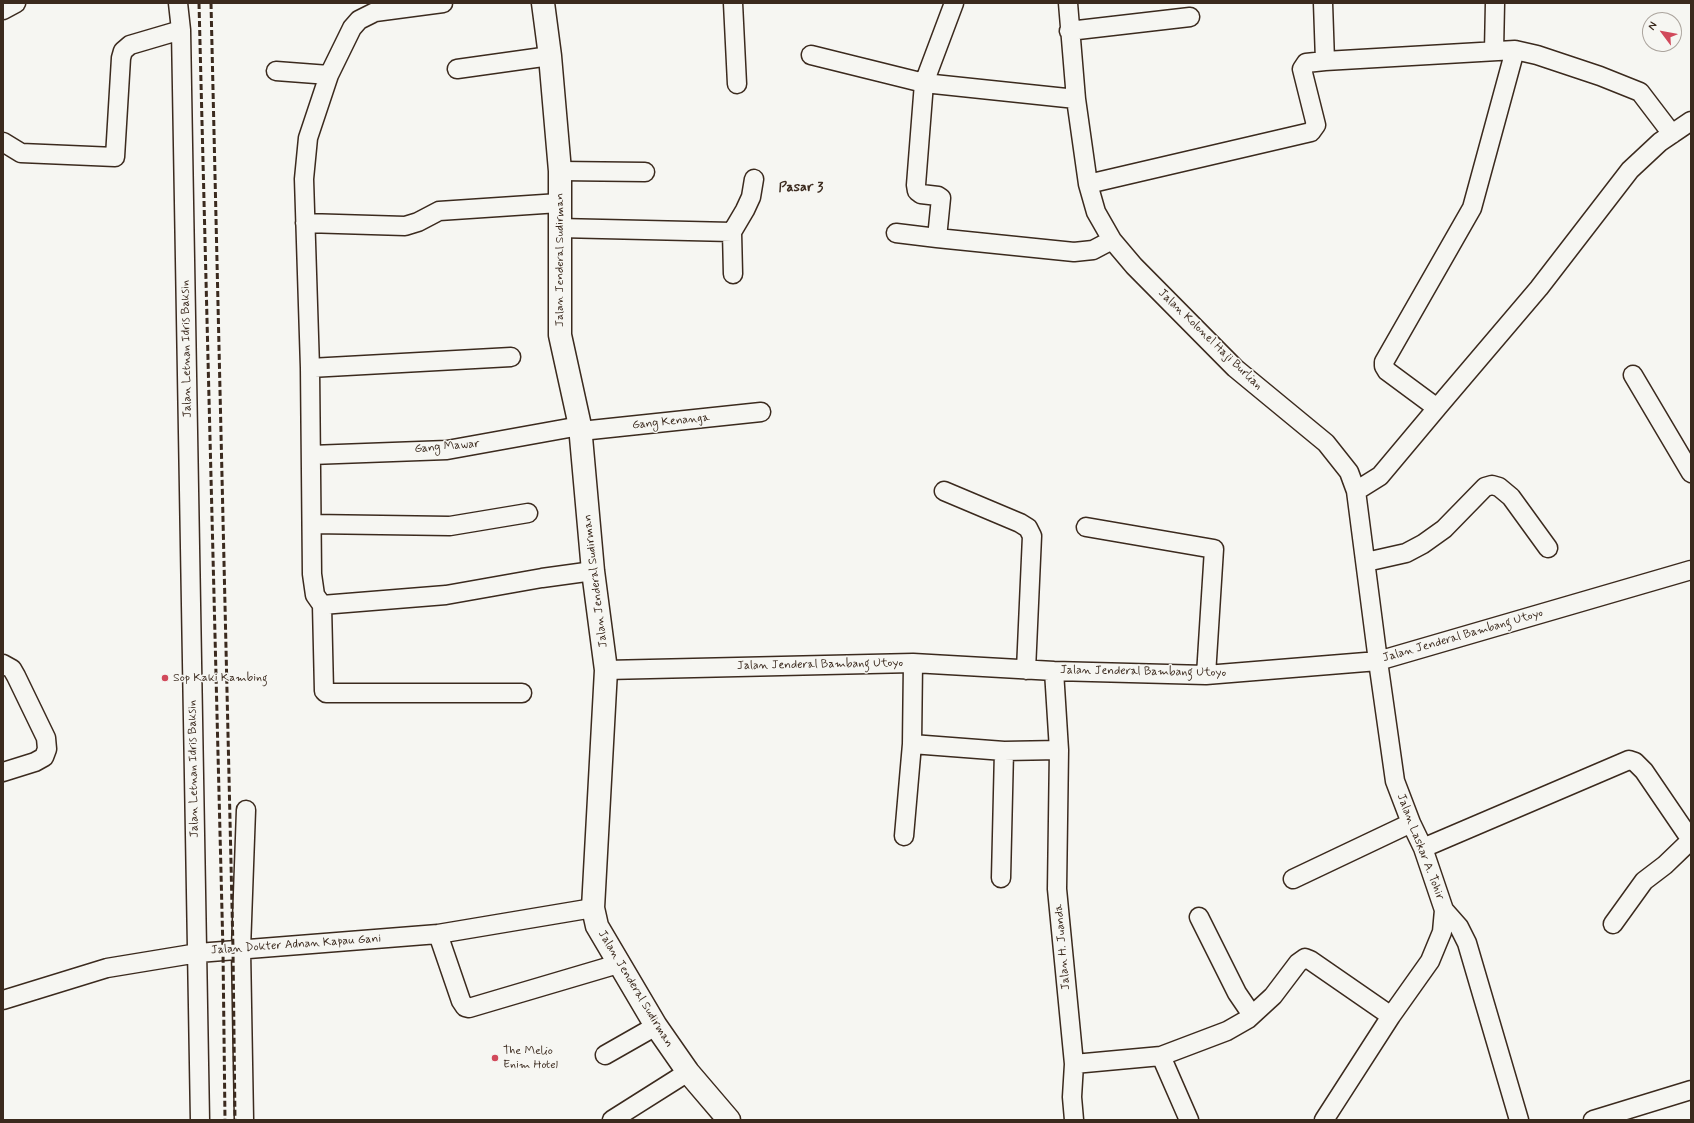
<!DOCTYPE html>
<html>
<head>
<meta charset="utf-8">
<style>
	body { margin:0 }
	#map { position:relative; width:1694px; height:1123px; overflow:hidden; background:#f6f6f2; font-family:Mynerve,sans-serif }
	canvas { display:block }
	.frame { position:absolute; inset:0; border:4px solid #3b2a1e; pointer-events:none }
	.north { position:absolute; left:1642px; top:12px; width:40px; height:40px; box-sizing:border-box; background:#f6f6f2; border:1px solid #aba49d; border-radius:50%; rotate:302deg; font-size:11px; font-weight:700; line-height:16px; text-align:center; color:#3b2a1e }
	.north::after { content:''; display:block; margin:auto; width:14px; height:18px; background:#d1495b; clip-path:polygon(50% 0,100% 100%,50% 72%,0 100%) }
</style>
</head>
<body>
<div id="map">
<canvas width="1694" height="1123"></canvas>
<div class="frame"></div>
<div class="north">N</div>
</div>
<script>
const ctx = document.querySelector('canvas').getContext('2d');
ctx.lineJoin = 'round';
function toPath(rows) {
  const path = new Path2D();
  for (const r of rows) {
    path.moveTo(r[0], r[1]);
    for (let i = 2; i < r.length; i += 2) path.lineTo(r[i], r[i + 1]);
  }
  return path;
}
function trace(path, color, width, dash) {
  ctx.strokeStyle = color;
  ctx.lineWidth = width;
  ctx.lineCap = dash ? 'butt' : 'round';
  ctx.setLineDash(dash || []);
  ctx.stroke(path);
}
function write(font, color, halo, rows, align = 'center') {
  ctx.font = font + ' Mynerve,sans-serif';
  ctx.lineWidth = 3;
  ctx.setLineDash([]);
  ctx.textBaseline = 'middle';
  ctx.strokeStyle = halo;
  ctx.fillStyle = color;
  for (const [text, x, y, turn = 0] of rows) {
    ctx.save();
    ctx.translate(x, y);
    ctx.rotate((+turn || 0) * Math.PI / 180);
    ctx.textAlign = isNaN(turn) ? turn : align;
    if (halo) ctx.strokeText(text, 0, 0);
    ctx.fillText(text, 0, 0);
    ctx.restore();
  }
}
const minor = toPath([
	[178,3,181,30,200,1120],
	[443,3,375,12,359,20,352,28,329,75,308,138,304,179,310,368,312,574,315,595,322,605,446,595,542,578,593,571],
	[733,3,737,84],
	[1068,3,1076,99,1088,184,1096,212,1112,240,1134,266,1235,368,1326,443,1349,472,1356,491,1378,661,1395,781,1411,823,1423,848,1444,910,1442,932,1430,961,1391,1016,1324,1120],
	[1323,3,1325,61],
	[3,10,16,3],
	[1069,31,1190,17],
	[1494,51,1495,3],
	[811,55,924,83,1076,99],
	[457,69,550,56],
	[276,71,329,75],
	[3,142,21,153,115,157,121,58,123,51,130,45,181,30],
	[560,171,645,172],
	[1088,184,1311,132,1316,125,1302,69,1306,63,1325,61,1515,50,1537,55,1600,76,1640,92,1672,134],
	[305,223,405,226,418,222,439,211,559,203],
	[559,228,732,232,733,274],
	[732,232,745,210,751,197,754,179],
	[896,233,937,238,1074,252,1093,250,1112,240],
	[937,238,941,198,938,196,921,194,917,191,916,185,924,83,954,3],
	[310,368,511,357],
	[1633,375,1691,473],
	[1437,408,1539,288,1630,170,1660,142,1691,121],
	[581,431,761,412],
	[311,455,447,450,580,426],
	[944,491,1020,523,1028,528,1032,536,1026,670],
	[1356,491,1380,476,1437,408,1387,371,1384,366,1384,362,1472,208,1515,50],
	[312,524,450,526,528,513],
	[1086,527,1214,549,1206,675],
	[1366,562,1406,553,1423,544,1444,529,1485,487,1492,485,1499,487,1511,497,1548,548],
	[322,605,324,691,326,693,522,693],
	[3,664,12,669,16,676,46,738,47,749,44,757,35,762,3,772],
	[606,670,913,663,1054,671,1206,675,1378,661,1691,570],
	[1054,671,1059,750,1057,889,1074,1064,1072,1097,1074,1120],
	[912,744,1004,751,1059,750],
	[904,836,912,744,913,663],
	[1423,848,1629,760,1635,762,1644,771,1691,840],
	[1001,878,1004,751],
	[1293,879,1411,823],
	[1444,910,1459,927,1467,943,1519,1120],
	[1199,917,1237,993,1252,1015],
	[1613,924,1644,881,1665,865,1691,840],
	[438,934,461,1001,465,1007,469,1008,618,964],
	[3,1000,107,968,198,953,438,934,593,908],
	[605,1055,656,1026],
	[1161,1056,1189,1120],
	[1074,1064,1161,1056,1227,1031,1248,1019,1273,996,1298,963,1305,958,1310,960,1391,1016],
	[244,1120,241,949,246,810],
	[612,1120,688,1072],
	[1593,1120,1691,1090]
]);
const major = toPath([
	[543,3,550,56,560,171,560,335,580,426,593,571,606,670,593,908,597,926,656,1026,688,1072,729,1120]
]);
const rail = toPath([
	[199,3,223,951,225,1120],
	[211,3,233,949,235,1120]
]);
const markers = [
	[165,678,4,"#d1495b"],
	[495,1058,4,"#d1495b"]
];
const streetNames = [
	["Jalan Jenderal Sudirman",560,260,-90],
	["Jalan Kolonel Haji Burlian",1210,340,44],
	["Jalan Letnan Idris Baksin",187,349,-91],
	["Gang Kenanga",671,422,-6],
	["Gang Mawar",447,447,-5],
	["Jalan Jenderal Sudirman",596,581,-97],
	["Jalan Jenderal Bambang Utoyo",1463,636,-16],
	["Jalan Jenderal Bambang Utoyo",820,665,-1],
	["Jalan Jenderal Bambang Utoyo",1143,672,1],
	["Jalan Letnan Idris Baksin",194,769,-91],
	["Jalan Laskar A. Tohir",1420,847,69],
	["Jalan Dokter Adnan Kapau Gani",296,945,-4],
	["Jalan H. Juanda",1063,947,-95],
	["Jalan Jenderal Sudirman",635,989,59]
];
const poiNames = [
	["Sop Kaki Kambing",173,678],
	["The Melio",503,1051],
	["Enim Hotel",503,1065]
];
const quarterNames = [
	["Pasar 3",801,188]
];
trace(minor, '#3b2a1e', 21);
trace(major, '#3b2a1e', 25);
trace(minor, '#f6f6f2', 18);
trace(major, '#f6f6f2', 22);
trace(rail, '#3b2a1e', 3, [6, 3]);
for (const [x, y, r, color] of markers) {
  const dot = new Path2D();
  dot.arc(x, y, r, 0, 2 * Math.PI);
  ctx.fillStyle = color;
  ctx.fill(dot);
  trace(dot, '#f6f6f2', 1.5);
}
write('12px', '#3b2a1e', '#f6f6f2', streetNames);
write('12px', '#3b2a1e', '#f6f6f2', poiNames, 'left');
write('bold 14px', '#3b2a1e', '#f6f6f2', quarterNames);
</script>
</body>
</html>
